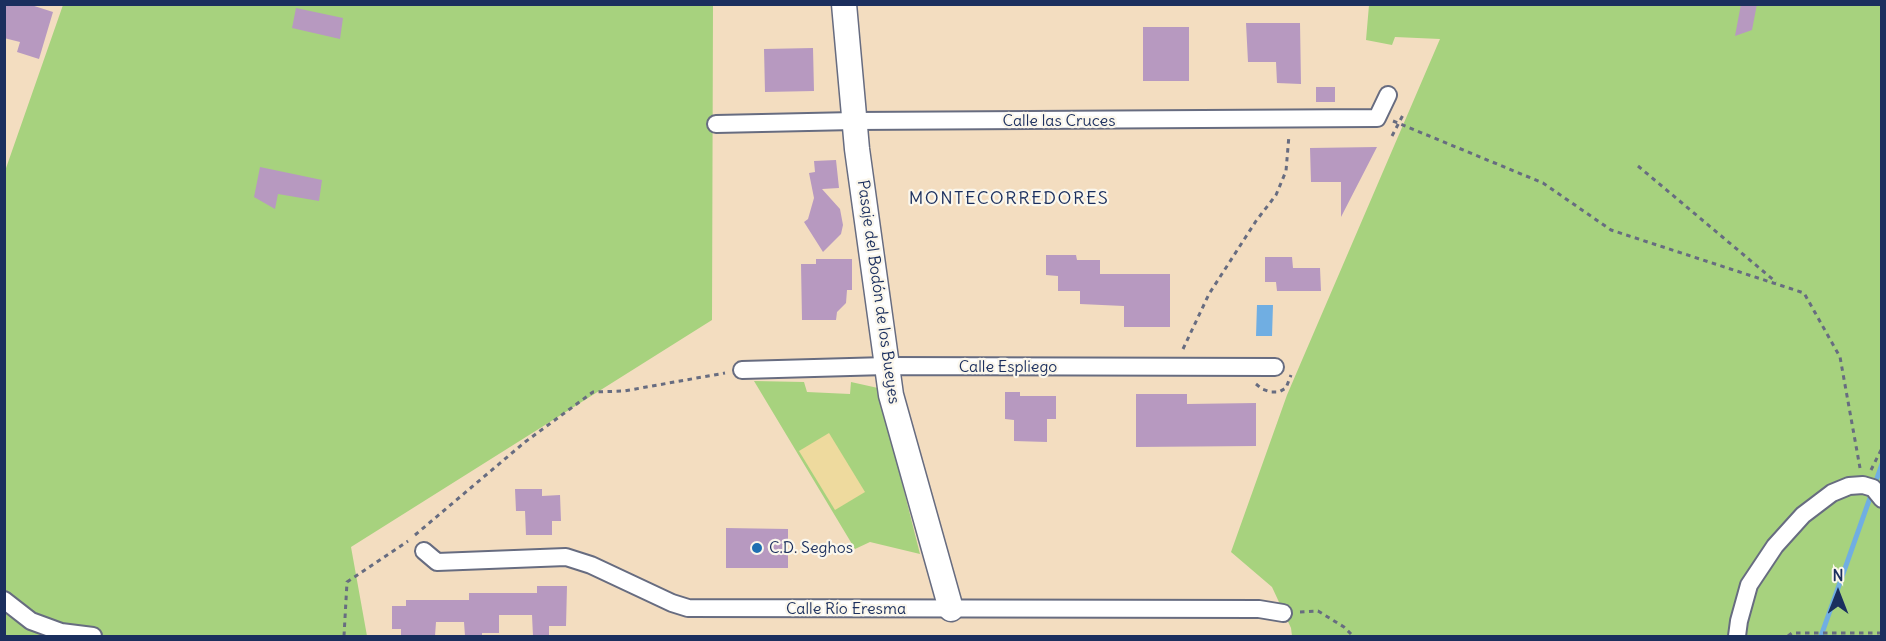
<!DOCTYPE html>
<html>
<head>
<meta charset="utf-8">
<style>
	body { margin:0 }
	#map { position:relative; width:1886px; height:641px; overflow:hidden; background:#f3ddc0; font-family:Delius,sans-serif }
	canvas { display:block }
	.frame { position:absolute; inset:0; border:6px solid #1b2f5e; pointer-events:none }
	.north { position:absolute; left:1808px; top:563px; width:60px; height:60px; -webkit-text-stroke:4px #fbf7ec; paint-order:stroke; rotate:0deg; font-size:16px; font-weight:700; line-height:24px; text-align:center; color:#1b2f5e }
	.north::after { content:''; display:block; margin:auto; width:21px; height:27px; background:#1b2f5e; clip-path:polygon(50% 0,100% 100%,50% 72%,0 100%) }
</style>
</head>
<body>
<div id="map">
<canvas width="1886" height="641"></canvas>
<div class="frame"></div>
<div class="north">N</div>
</div>
<script>
const ctx = document.querySelector('canvas').getContext('2d');
ctx.lineJoin = 'round';
function fill(path, color) {
  ctx.fillStyle = color;
  ctx.fill(path, 'evenodd');
}
function toPath(rows) {
  const path = new Path2D();
  for (const r of rows) {
    path.moveTo(r[0], r[1]);
    for (let i = 2; i < r.length; i += 2) path.lineTo(r[i], r[i + 1]);
  }
  return path;
}
function trace(path, color, width, dash) {
  ctx.strokeStyle = color;
  ctx.lineWidth = width;
  ctx.lineCap = dash ? 'butt' : 'round';
  ctx.setLineDash(dash || []);
  ctx.stroke(path);
}
function write(font, color, halo, rows, align = 'center') {
  ctx.font = font + ' Delius,sans-serif';
  ctx.lineWidth = 4.5;
  ctx.setLineDash([]);
  ctx.textBaseline = 'middle';
  ctx.strokeStyle = halo;
  ctx.fillStyle = color;
  for (const [text, x, y, turn = 0] of rows) {
    ctx.save();
    ctx.translate(x, y);
    ctx.rotate((+turn || 0) * Math.PI / 180);
    ctx.textAlign = isNaN(turn) ? turn : align;
    if (halo) ctx.strokeText(text, 0, 0);
    ctx.fillText(text, 0, 0);
    ctx.restore();
  }
}
const green = toPath([
	[63,5,713,5,712,320,351,547,367,636,5,636,5,171],
	[1369,5,1881,5,1881,636,1292,636,1291,628,1272,587,1231,552,1287,395,1440,39,1395,37,1392,45,1366,40],
	[754,381,804,382,807,392,850,394,851,382,878,388,920,554,870,542,855,549]
]);
const sand = toPath([
	[829,433,865,492,835,510,799,451]
]);
const water = toPath([
	[1257,305,1273,305,1272,336,1256,336]
]);
const stream = toPath([
	[1821,636,1882,464]
]);
const building = toPath([
	[4,4,28,4,53,12,39,59,17,52,20,42,4,38],
	[1741,4,1757,4,1752,30,1735,36],
	[296,8,343,18,340,39,292,28],
	[1246,23,1300,23,1301,84,1277,83,1276,62,1248,62],
	[1143,27,1189,27,1189,81,1143,81],
	[813,48,814,91,765,92,764,49],
	[1316,87,1335,87,1335,102,1316,102],
	[1377,147,1341,217,1341,182,1311,182,1310,148],
	[836,160,839,188,822,189,840,209,843,225,841,234,823,252,804,222,808,219,814,198,809,173,815,172,814,161],
	[260,167,322,180,319,201,278,194,275,209,254,197],
	[1046,255,1076,255,1077,260,1100,260,1100,274,1170,274,1170,327,1124,327,1124,306,1080,304,1080,291,1058,291,1058,276,1046,275],
	[1265,257,1292,257,1293,268,1320,268,1321,291,1277,291,1276,282,1265,282],
	[816,259,852,259,852,290,847,290,846,303,837,312,836,320,802,320,801,264,816,264],
	[1005,392,1020,392,1020,396,1056,396,1056,419,1047,419,1047,442,1014,441,1014,420,1005,419],
	[1136,394,1187,394,1187,404,1256,403,1256,446,1136,447],
	[515,489,542,489,542,496,560,495,561,521,552,521,552,535,526,535,525,511,516,511],
	[726,528,788,529,788,568,726,568],
	[537,586,567,586,566,626,549,626,549,636,533,636,532,615,499,615,499,633,482,633,482,636,465,636,464,622,436,622,435,636,401,636,401,629,392,629,392,606,406,606,406,600,469,600,469,593,537,593]
]);
const path = toPath([
	[1393,121,1543,183,1611,230,1804,293,1840,357,1860,468],
	[1392,136,1403,115],
	[1638,166,1776,282],
	[1183,349,1209,294,1256,221,1276,195,1286,171,1289,135],
	[1256,384,1262,389,1271,392,1279,392,1286,388,1291,375],
	[1871,470,1882,448],
	[415,535,525,442,593,392,624,391,725,373],
	[1300,612,1318,611,1344,627,1353,636],
	[344,636,347,582,408,541],
	[1788,636,1792,633,1882,633]
]);
const street = toPath([
	[716,124,854,121,1377,118,1388,95],
	[742,370,886,366,1275,367],
	[424,551,437,562,566,557,591,565,672,603,688,608,1259,609,1283,613],
	[4,600,31,621,61,632,93,636],
	[1737,636,1739,621,1749,585,1775,546,1803,515,1832,493,1849,486,1863,485,1873,488,1882,499]
]);
const secondary = toPath([
	[844,4,857,149,891,395,951,609]
]);
const markers = [
	[757,548,6,"#1f6fb2"]
];
const streetNames = [
	["Calle las Cruces",1059,121],
	["Pasaje del Bodón de los Bueyes",878,292,82],
	["Calle Espliego",1008,367],
	["Calle Río Eresma",846,609]
];
const poiNames = [
	["C.D. Seghos",769,548]
];
const neighbourhoodNames = [
	["MONTECORREDORES",1009,199]
];
fill(green, '#a7d27e');
fill(sand, '#eeda9e');
fill(water, '#70aee2');
trace(stream, '#70aee2', 5);
fill(building, '#b799c0');
trace(street, '#676c80', 20);
trace(secondary, '#676c80', 27);
trace(path, '#676c80', 3, [4.5, 4.5]);
trace(street, '#fff', 16);
trace(secondary, '#fff', 24);
for (const [x, y, r, color] of markers) {
  const dot = new Path2D();
  dot.arc(x, y, r, 0, 2 * Math.PI);
  ctx.fillStyle = color;
  ctx.fill(dot);
  trace(dot, '#fbf7ec', 2);
}
write('16px', '#1b2f5e', '#fbf7ec', streetNames);
write('16px', '#1b2f5e', '#fbf7ec', poiNames, 'left');
ctx.letterSpacing = '1.5px';
write('18px', '#1b2f5e', '#fbf7ec', neighbourhoodNames);
ctx.letterSpacing = '0px';
</script>
</body>
</html>
